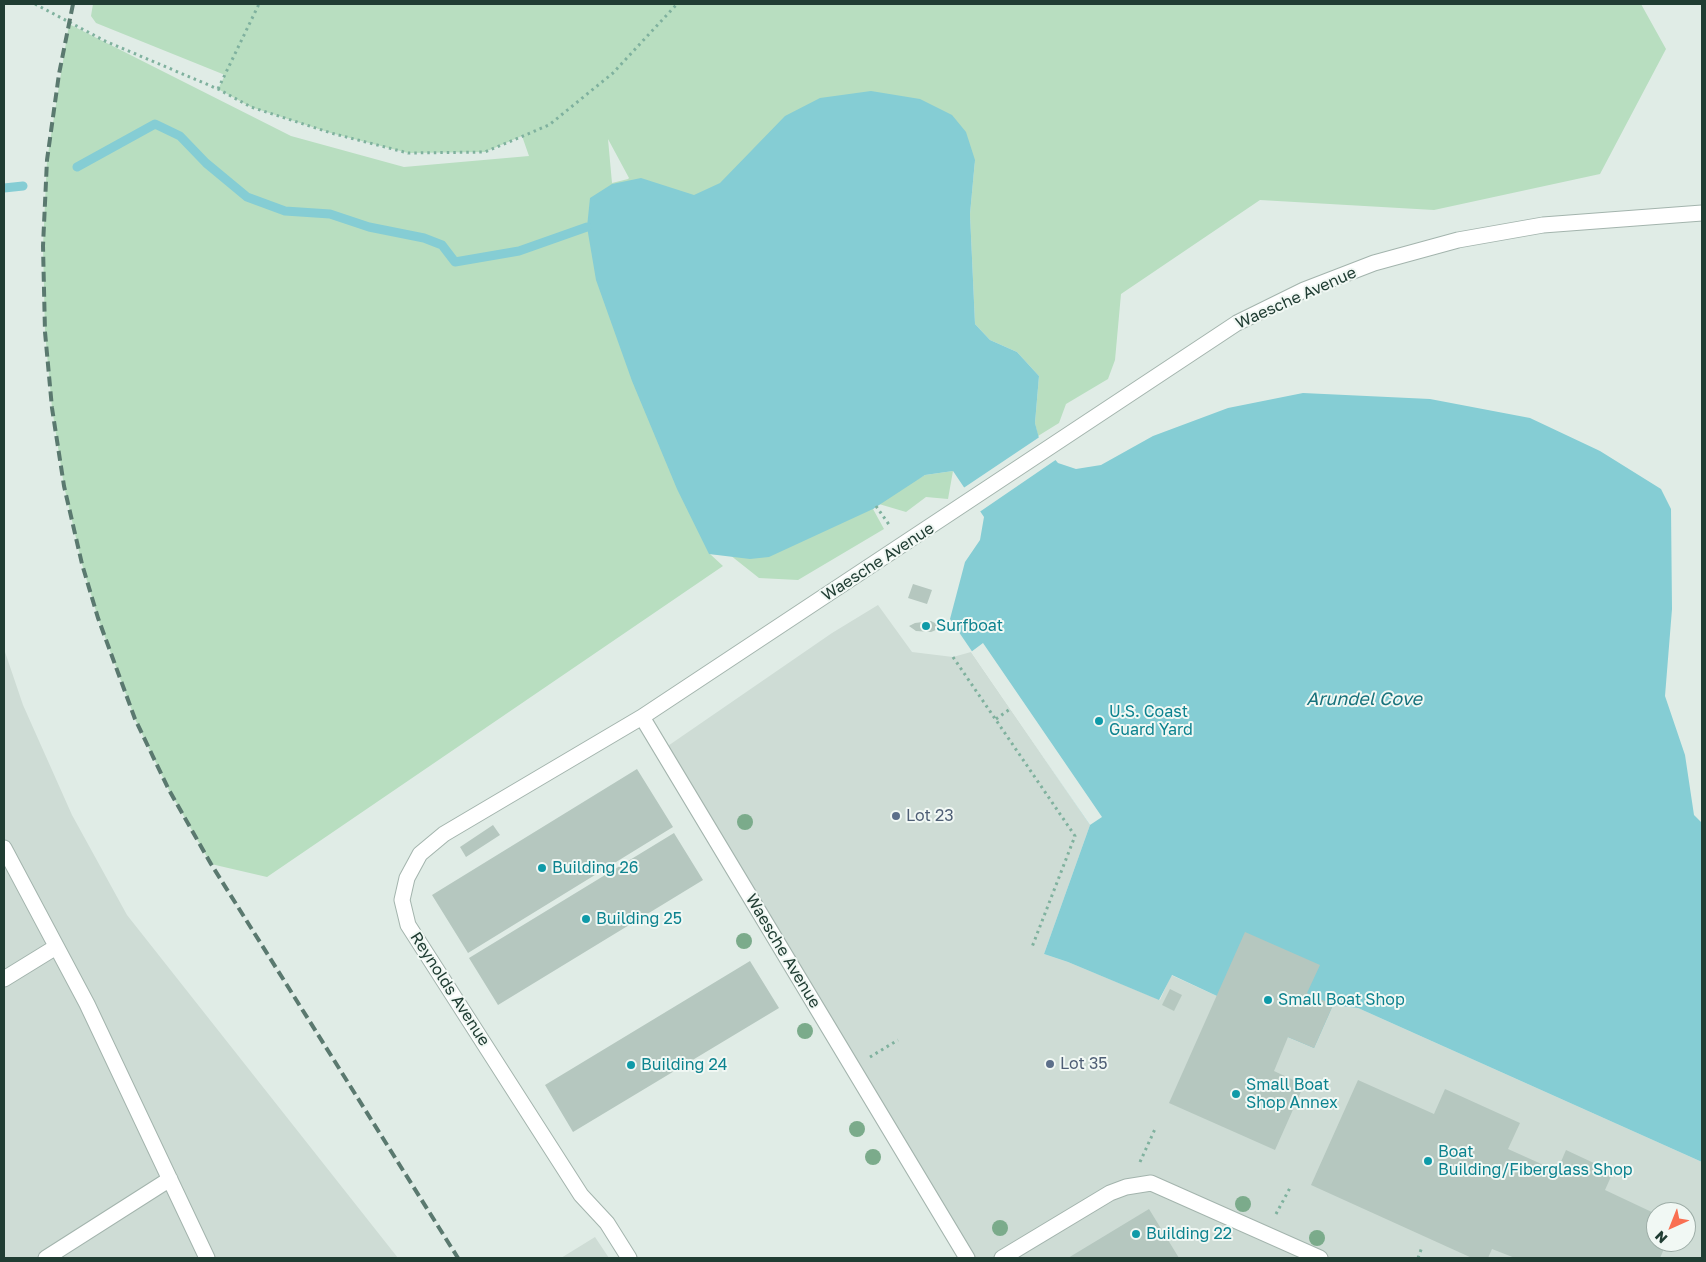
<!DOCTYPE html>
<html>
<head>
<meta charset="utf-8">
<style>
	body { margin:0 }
	#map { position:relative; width:1706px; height:1262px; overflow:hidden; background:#e0ece6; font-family:"Golos Text",sans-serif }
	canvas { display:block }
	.frame { position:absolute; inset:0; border:5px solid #203d33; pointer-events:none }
	.north { position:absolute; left:1646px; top:1202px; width:50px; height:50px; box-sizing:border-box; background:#f1f8f4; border:1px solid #9dada7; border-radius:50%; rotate:224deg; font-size:14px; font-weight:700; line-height:20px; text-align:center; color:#203d33 }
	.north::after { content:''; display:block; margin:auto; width:18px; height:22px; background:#f96f51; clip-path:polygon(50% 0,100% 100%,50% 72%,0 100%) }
</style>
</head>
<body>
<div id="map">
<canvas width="1706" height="1262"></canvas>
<div class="frame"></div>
<div class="north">N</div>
</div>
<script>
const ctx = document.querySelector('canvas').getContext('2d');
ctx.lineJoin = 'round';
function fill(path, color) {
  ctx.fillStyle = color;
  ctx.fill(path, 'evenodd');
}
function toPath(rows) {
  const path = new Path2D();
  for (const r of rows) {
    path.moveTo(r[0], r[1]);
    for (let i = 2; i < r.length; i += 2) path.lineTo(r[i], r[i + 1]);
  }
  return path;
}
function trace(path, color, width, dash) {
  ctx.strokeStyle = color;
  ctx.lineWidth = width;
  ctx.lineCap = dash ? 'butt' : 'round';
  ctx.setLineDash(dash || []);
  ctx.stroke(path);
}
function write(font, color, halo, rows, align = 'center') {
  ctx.font = font + ' "Golos Text",sans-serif';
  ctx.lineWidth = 4;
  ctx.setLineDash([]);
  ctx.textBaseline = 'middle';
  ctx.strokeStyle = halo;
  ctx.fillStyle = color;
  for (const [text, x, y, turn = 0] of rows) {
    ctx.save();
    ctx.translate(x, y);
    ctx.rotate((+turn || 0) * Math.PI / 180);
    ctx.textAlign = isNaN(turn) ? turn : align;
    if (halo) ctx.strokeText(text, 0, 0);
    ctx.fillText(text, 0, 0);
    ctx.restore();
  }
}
const built = toPath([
	[878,605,912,652,953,657,971,652,1090,825,1044,954,1068,962,1160,1000,1171,975,1217,996,1288,1037,1333,1005,1358,1008,1702,1162,1702,1258,967,1258,662,750,832,633],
	[1656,1212,1686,1212,1686,1242,1656,1242],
	[4,649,23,705,72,815,127,915,398,1258,4,1258],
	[595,1237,609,1258,561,1258]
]);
const green = toPath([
	[93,4,1641,4,1666,49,1600,174,1434,210,1260,200,1121,294,1115,360,1108,379,1066,404,1059,423,1038,436,1035,423,1039,376,1017,352,990,340,975,324,970,214,975,160,905,486,925,475,953,471,948,499,926,497,906,512,879,504,873,509,884,529,798,580,759,578,730,555,710,554,723,566,267,877,211,864,169,790,135,719,98,618,82,564,64,486,52,408,45,332,43,246,47,160,69,24,291,136,404,167,529,156,522,136,485,152,408,153,331,133,251,107,218,89,225,75,96,23,91,16],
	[608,139,629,178,628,179,612,183]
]);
const water = toPath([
	[871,91,920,99,952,115,966,132,975,160,970,214,975,324,990,340,1017,352,1039,376,1035,423,1040,442,1058,463,1076,469,1101,465,1153,436,1228,408,1303,393,1430,399,1530,418,1600,451,1661,489,1671,509,1672,609,1665,696,1685,755,1694,815,1702,823,1702,1162,1358,1008,1333,1005,1314,1048,1288,1037,1217,996,1172,975,1159,1000,1068,962,1044,954,1090,825,950,619,965,562,980,540,984,517,953,471,925,475,873,509,769,557,750,559,709,554,677,489,632,381,596,280,587,227,590,198,612,184,641,178,694,195,720,183,785,116,820,98]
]);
const pier = toPath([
	[1041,436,1042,441,1057,459,978,513,962,489],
	[983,643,1102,817,1090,825,971,652]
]);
const stream = toPath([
	[77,167,155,124,180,136,206,163,247,197,285,211,330,214,369,227,424,238,442,245,455,262,519,251,587,227],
	[4,188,23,186]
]);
const building = toPath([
	[913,584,932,590,927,604,908,598],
	[931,621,943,627,931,632,916,631,909,626,915,623],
	[637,769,673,827,468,953,432,895],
	[493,825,500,835,466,857,460,847],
	[674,833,703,880,498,1005,469,958],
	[1245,932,1320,965,1307,993,1333,1005,1314,1048,1288,1037,1274,1071,1304,1085,1275,1150,1169,1103],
	[750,961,779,1008,573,1132,545,1085],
	[1170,989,1182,995,1174,1011,1162,1005],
	[1358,1080,1434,1114,1445,1089,1520,1123,1508,1149,1557,1171,1566,1150,1613,1172,1605,1190,1656,1214,1656,1242,1667,1242,1660,1258,1515,1258,1492,1249,1488,1258,1472,1258,1311,1185],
	[1149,1209,1179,1258,1068,1258]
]);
const path = toPath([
	[35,4,105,41,218,89,251,107,331,133,408,153,485,152,549,125,613,73,677,4],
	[218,89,259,4],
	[876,506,890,526],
	[953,657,1075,836,1032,947],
	[996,719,1010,709],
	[870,1057,898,1040],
	[1140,1162,1155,1129],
	[1276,1214,1291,1186],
	[1418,1258,1422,1247]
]);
const minor = toPath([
	[4,848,87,1004,207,1258],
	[4,979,56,947],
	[46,1258,170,1179],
	[629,1258,607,1223,581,1195,408,925,402,900,407,878,420,854,444,834,642,717],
	[967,1258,642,717,1237,323,1304,290,1374,263,1458,240,1543,225,1702,213],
	[1002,1258,1110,1193,1126,1187,1151,1183,1320,1258]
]);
const rail = toPath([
	[73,4,59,74,47,160,43,246,45,332,52,408,64,486,82,564,98,618,135,719,169,790,211,864,458,1258]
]);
const trees = [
	[745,822],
	[744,941],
	[805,1031],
	[857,1129],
	[873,1157],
	[1243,1204],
	[1000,1228],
	[1317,1238]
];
const markers = [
	[926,626,5,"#0f9aa8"],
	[1099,721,5,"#0f9aa8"],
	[896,816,5,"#5c6f8a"],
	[542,868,5,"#0f9aa8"],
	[586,919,5,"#0f9aa8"],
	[1268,1000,5,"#0f9aa8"],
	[1050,1064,5,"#5c6f8a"],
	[631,1065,5,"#0f9aa8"],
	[1236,1094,5,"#0f9aa8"],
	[1428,1161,5,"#0f9aa8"],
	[1136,1234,5,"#0f9aa8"]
];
const streetNames = [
	["Waesche Avenue",1296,298,-24],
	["Waesche Avenue",878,562,-33],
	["Waesche Avenue",783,951,59],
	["Reynolds Avenue",450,989,57]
];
const cultureNames = [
	["Surfboat",936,626],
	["U.S. Coast",1109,712],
	["Guard Yard",1109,730],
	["Building 26",552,868],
	["Building 25",596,919],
	["Small Boat Shop",1278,1000],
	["Building 24",641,1065],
	["Small Boat",1246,1085],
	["Shop Annex",1246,1103],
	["Boat",1438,1152],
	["Building/Fiberglass Shop",1438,1170],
	["Building 22",1146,1234]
];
const serviceNames = [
	["Lot 23",906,816],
	["Lot 35",1060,1064]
];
const waterNames = [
	["Arundel Cove",1364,699]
];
fill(built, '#cedcd5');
fill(green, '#b8dec0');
fill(water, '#85cdd4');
fill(pier, '#e0ece6');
trace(stream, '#85cdd4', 9);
fill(building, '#b5c7bf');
trace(minor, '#a3b4ad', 17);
trace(path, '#7fb19e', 3, [2.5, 4]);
trace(minor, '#fff', 15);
trace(rail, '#5a796f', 4, [10, 5]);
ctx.fillStyle = '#7bab8b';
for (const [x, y] of trees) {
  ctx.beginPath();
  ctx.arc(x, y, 8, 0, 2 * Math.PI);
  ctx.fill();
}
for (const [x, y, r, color] of markers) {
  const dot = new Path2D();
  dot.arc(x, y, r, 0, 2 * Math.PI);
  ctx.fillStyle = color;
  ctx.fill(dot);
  trace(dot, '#f1f8f4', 2);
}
write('16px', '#203d33', '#f1f8f4', streetNames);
write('16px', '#0d838f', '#f1f8f4', cultureNames, 'left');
write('16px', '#4e5e75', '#f1f8f4', serviceNames, 'left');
write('italic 18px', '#17727c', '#f1f8f4', waterNames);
</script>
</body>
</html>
